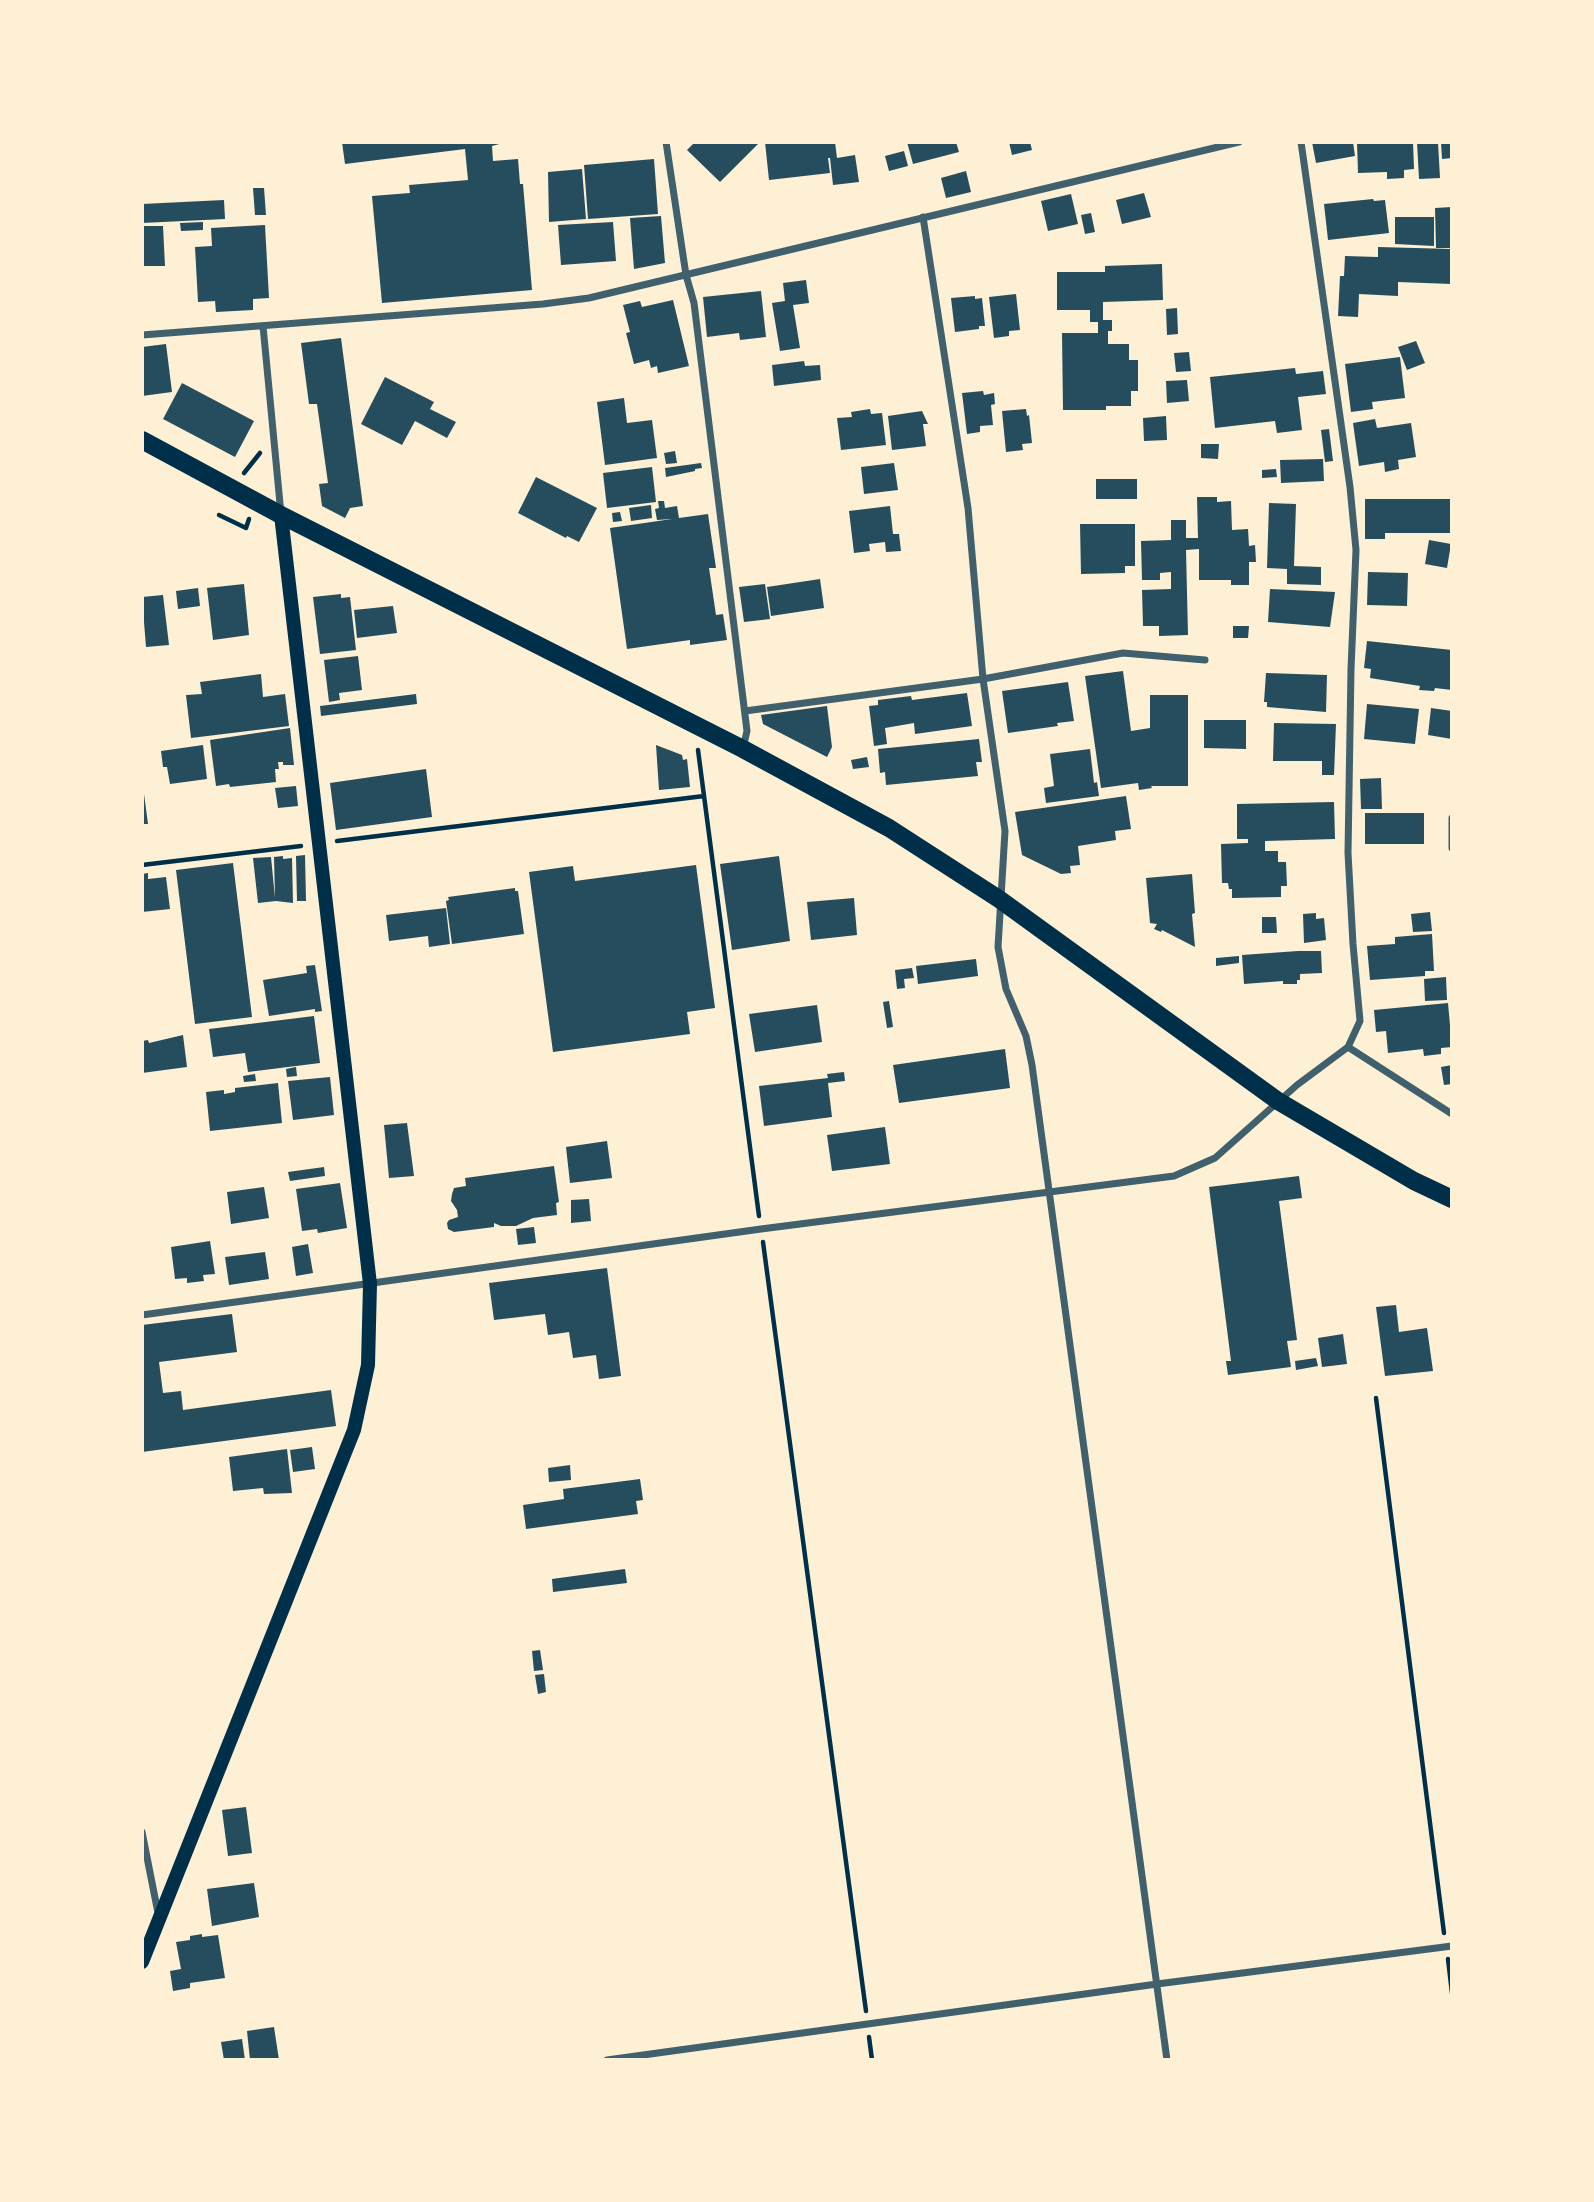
<!DOCTYPE html>
<html>
<head>
<meta charset="utf-8">
<style>
	body { margin:0 }
	#map { position:relative; width:1594px; height:2202px; overflow:hidden; background:#fdf0d5; font-family:"Varela Round",sans-serif }
	canvas { display:block }
	.frame { position:absolute; inset:0; border:144px solid #fdf0d5; pointer-events:none }
</style>
</head>
<body>
<div id="map">
<canvas width="1594" height="2202"></canvas>
<div class="frame"></div>
</div>
<script>
const ctx = document.querySelector('canvas').getContext('2d');
ctx.lineJoin = 'round';
function fill(path, color) {
  ctx.fillStyle = color;
  ctx.fill(path, 'evenodd');
}
function toPath(rows) {
  const path = new Path2D();
  for (const r of rows) {
    path.moveTo(r[0], r[1]);
    for (let i = 2; i < r.length; i += 2) path.lineTo(r[i], r[i + 1]);
  }
  return path;
}
function trace(path, color, width, dash) {
  ctx.strokeStyle = color;
  ctx.lineWidth = width;
  ctx.lineCap = dash ? 'butt' : 'round';
  ctx.setLineDash(dash || []);
  ctx.stroke(path);
}
const building = toPath([
	[342,142,507,142,492,146,493,161,518,159,520,184,523,184,532,290,382,303,372,196,410,193,409,185,468,180,465,149,345,164],
	[695,142,760,142,720,182,687,150],
	[765,142,835,142,837,158,855,155,859,182,833,185,830,158,828,158,830,173,769,180],
	[907,142,956,142,959,152,913,164],
	[1009,142,1030,142,1032,150,1012,155],
	[1312,142,1353,142,1355,156,1316,163],
	[1357,142,1413,142,1414,169,1404,170,1404,178,1387,179,1387,172,1358,173],
	[1417,142,1438,142,1440,178,1419,179],
	[1441,142,1452,142,1452,158,1442,159],
	[904,151,908,166,889,171,885,156],
	[654,159,658,214,588,219,584,165],
	[582,169,586,219,549,222,548,172],
	[966,171,971,192,946,198,941,178],
	[253,188,264,188,266,215,255,215],
	[1144,193,1151,217,1122,224,1116,200],
	[1071,194,1078,224,1048,231,1041,201],
	[1373,199,1374,201,1385,200,1389,233,1328,240,1324,204],
	[224,200,225,219,142,223,142,204],
	[1452,207,1452,248,1436,248,1435,208],
	[1091,213,1095,232,1085,234,1081,215],
	[661,216,665,263,634,269,630,218],
	[1395,217,1434,217,1434,246,1395,244],
	[203,222,203,230,181,231,180,223],
	[613,222,616,261,561,265,558,225],
	[265,225,269,298,253,299,253,310,216,312,215,301,198,302,195,247,212,246,211,228],
	[142,226,163,226,165,266,142,266],
	[1378,247,1452,249,1452,284,1398,282,1398,296,1359,294,1358,317,1338,316,1340,276,1344,276,1345,256,1378,257],
	[1162,264,1163,300,1103,302,1103,320,1112,320,1112,331,1108,331,1108,344,1129,344,1129,360,1138,360,1138,391,1131,391,1131,406,1106,406,1106,410,1063,410,1062,333,1098,333,1098,322,1090,322,1090,310,1057,310,1057,272,1105,272,1105,266],
	[806,280,809,303,793,305,800,348,780,351,772,303,785,301,783,283],
	[761,291,766,337,740,340,739,333,707,337,703,297],
	[1016,294,1020,330,1009,331,1009,336,994,338,989,297],
	[975,296,975,299,982,298,985,326,979,326,979,329,955,332,951,298],
	[673,300,689,366,658,373,657,366,651,368,649,360,634,364,626,333,630,332,623,305,640,301,642,307],
	[1177,308,1178,334,1167,335,1166,309],
	[341,338,363,506,350,508,345,518,322,506,319,484,328,483,317,404,309,404,301,343],
	[1416,341,1425,363,1407,370,1398,347],
	[166,344,172,392,142,396,142,347],
	[1189,352,1191,371,1176,372,1174,353],
	[1400,357,1405,398,1372,402,1373,409,1351,412,1345,364],
	[804,361,805,366,820,365,821,380,774,386,772,365],
	[1295,368,1296,374,1323,371,1326,394,1298,397,1302,430,1277,433,1275,421,1215,428,1210,377],
	[385,377,434,402,430,409,456,422,447,438,415,421,402,445,361,424],
	[1187,380,1189,401,1167,403,1166,381],
	[182,383,254,421,235,457,163,419],
	[983,391,984,395,994,393,995,404,991,405,993,425,980,426,980,432,967,434,962,393],
	[624,398,627,423,652,420,657,458,605,465,597,402],
	[870,409,871,414,882,413,886,445,841,450,837,418,852,417,851,412],
	[1026,409,1027,416,1029,415,1032,443,1022,444,1023,450,1006,452,1002,411],
	[922,411,928,424,923,424,926,446,892,450,888,416],
	[1166,416,1167,440,1144,441,1143,418],
	[1375,419,1377,428,1411,423,1416,457,1398,460,1399,469,1385,472,1384,462,1359,466,1353,423],
	[1329,429,1333,461,1325,462,1321,430],
	[1201,444,1219,444,1218,459,1201,458],
	[675,451,677,463,666,464,664,453],
	[1323,459,1324,481,1281,483,1280,460],
	[701,463,702,468,695,469,695,471,666,477,665,468],
	[894,463,898,490,864,494,861,467],
	[652,467,656,502,607,508,603,473],
	[1276,469,1277,477,1262,478,1262,470],
	[536,477,597,508,579,542,567,536,566,538,518,513],
	[1096,479,1137,479,1137,499,1096,499],
	[1197,497,1217,497,1217,502,1231,501,1232,530,1248,529,1249,546,1255,545,1256,562,1249,562,1249,585,1231,585,1231,580,1199,580,1199,549,1186,550,1188,635,1159,636,1159,626,1143,626,1142,590,1171,589,1171,572,1160,573,1160,580,1142,580,1141,541,1171,540,1171,520,1186,520,1186,538,1198,538],
	[1365,499,1452,499,1452,533,1385,533,1385,539,1365,539],
	[658,501,664,501,665,508,677,506,679,518,708,514,716,568,709,568,716,615,723,614,727,640,690,645,690,640,627,649,610,528,672,519,657,520,655,509,659,508],
	[1269,503,1296,504,1294,566,1321,567,1321,585,1287,584,1287,569,1267,568],
	[651,505,652,518,631,521,629,508],
	[890,506,893,534,899,534,901,551,886,552,885,542,869,544,870,551,854,553,849,511],
	[620,512,622,521,613,522,612,513],
	[1080,524,1135,524,1135,566,1125,566,1125,573,1081,574],
	[1429,540,1451,544,1447,568,1425,564],
	[1368,572,1408,573,1407,606,1367,605],
	[820,579,824,608,771,616,767,587],
	[244,584,249,635,213,640,207,588],
	[765,584,770,619,744,622,739,587],
	[198,588,200,606,178,609,176,591],
	[1270,589,1335,592,1330,627,1268,622],
	[341,594,341,598,350,597,356,650,320,654,313,597],
	[163,595,169,645,146,647,142,597],
	[393,606,397,633,357,638,354,610],
	[1233,626,1249,626,1248,638,1233,638],
	[1367,641,1452,650,1452,690,1435,688,1434,691,1419,690,1420,686,1370,678,1371,669,1364,668],
	[358,656,362,690,339,693,340,700,329,702,324,660],
	[1123,671,1131,731,1150,728,1150,695,1188,695,1188,786,1151,786,1152,788,1139,790,1138,783,1101,788,1085,676],
	[1266,673,1327,675,1326,712,1267,707,1267,702,1264,702],
	[261,674,263,697,285,694,289,726,191,738,186,695,202,694,200,682],
	[1068,682,1074,721,1057,723,1058,726,1008,733,1002,691],
	[967,693,972,726,915,734,914,723,885,728,887,744,874,746,869,706,878,705,878,700,911,696,912,700],
	[416,694,417,704,321,716,320,706],
	[1367,704,1419,709,1415,744,1364,739],
	[827,706,832,747,827,757,763,724,761,715],
	[1431,708,1452,711,1452,739,1428,735],
	[1204,720,1246,720,1246,749,1204,748],
	[1274,723,1336,724,1334,775,1322,775,1322,761,1273,761],
	[290,728,294,765,283,765,283,762,278,762,279,769,275,769,276,782,230,787,229,784,216,786,210,740],
	[979,739,982,762,976,762,978,776,886,785,885,772,880,773,878,749],
	[203,745,207,779,170,784,167,767,163,767,161,751],
	[656,745,682,755,683,760,687,759,690,787,659,790],
	[1090,749,1094,783,1097,782,1099,796,1046,803,1044,788,1054,786,1050,754],
	[867,757,869,767,853,769,851,760],
	[426,769,432,817,336,830,330,783],
	[1381,778,1382,809,1361,809,1360,779],
	[296,786,298,806,278,808,275,788],
	[142,794,144,794,148,824,142,824],
	[1126,796,1131,829,1115,831,1116,840,1078,846,1080,865,1070,866,1071,873,1061,874,1022,855,1015,812],
	[1334,802,1335,839,1265,841,1265,851,1278,851,1278,862,1286,862,1287,886,1281,886,1281,897,1232,898,1232,889,1229,889,1228,883,1222,883,1221,844,1248,843,1248,839,1237,839,1237,804],
	[1365,813,1424,813,1424,844,1365,844],
	[305,855,306,901,297,901,296,856],
	[283,856,283,859,292,858,293,903,276,901,258,903,253,858,271,857,275,898,274,857],
	[779,856,790,941,732,950,720,864],
	[233,863,252,1017,195,1024,176,870],
	[696,865,715,1008,687,1012,690,1034,553,1052,529,872,573,866,575,881],
	[148,873,148,879,166,877,170,909,142,912,142,874],
	[1192,874,1195,913,1192,914,1195,947,1162,930,1161,932,1154,929,1157,924,1150,923,1146,878],
	[515,888,515,891,518,891,524,934,452,944,446,901,449,900,448,897],
	[854,898,857,935,811,940,807,902],
	[446,908,450,944,429,947,428,936,389,941,386,915],
	[1430,912,1432,931,1413,932,1411,914],
	[1316,913,1316,919,1324,918,1326,940,1304,943,1303,914],
	[1262,917,1276,917,1277,933,1262,933],
	[1432,934,1434,971,1425,971,1425,976,1370,980,1367,946,1395,944,1395,937],
	[1298,951,1321,951,1322,973,1300,974,1300,980,1297,980,1297,984,1283,984,1283,981,1244,984,1242,955],
	[1239,956,1239,963,1216,966,1216,958],
	[976,959,978,976,918,984,916,966],
	[315,965,322,1011,315,1012,315,1009,269,1016,263,980,307,973,306,966],
	[912,968,914,978,904,979,905,988,897,989,895,970],
	[1446,977,1447,1000,1425,1001,1424,979],
	[889,1001,893,1027,887,1028,883,1002],
	[1448,1003,1452,1047,1441,1048,1441,1054,1424,1056,1423,1049,1388,1053,1386,1031,1376,1032,1374,1010],
	[817,1005,822,1042,755,1052,749,1014],
	[314,1016,320,1063,248,1072,245,1053,213,1057,209,1029],
	[183,1035,187,1067,142,1073,142,1041,148,1040,149,1043],
	[1005,1049,1010,1088,899,1103,893,1065],
	[1452,1065,1452,1084,1444,1085,1441,1067],
	[296,1067,297,1076,287,1077,286,1069],
	[844,1072,845,1081,828,1083,832,1117,764,1126,759,1086,828,1078,827,1074],
	[255,1074,256,1081,244,1082,243,1076],
	[330,1077,334,1115,293,1120,288,1081],
	[278,1083,282,1123,210,1131,206,1092,224,1090,224,1094,235,1092,235,1088],
	[407,1123,414,1176,389,1178,384,1125],
	[885,1127,890,1164,832,1171,827,1135],
	[607,1141,612,1178,570,1183,566,1147],
	[554,1166,559,1202,556,1203,557,1215,533,1218,516,1226,501,1226,494,1223,494,1227,454,1232,448,1229,447,1223,449,1220,458,1217,457,1210,451,1201,452,1194,454,1188,466,1186,465,1178],
	[324,1167,325,1176,290,1181,288,1172],
	[1299,1176,1302,1198,1279,1201,1297,1340,1287,1341,1291,1367,1228,1375,1226,1361,1231,1361,1209,1187],
	[340,1183,347,1228,318,1233,317,1229,302,1231,296,1189],
	[264,1187,269,1218,231,1224,227,1192],
	[589,1199,591,1221,571,1223,571,1200],
	[534,1227,536,1243,518,1245,516,1229],
	[210,1241,215,1274,203,1275,204,1281,187,1283,187,1278,175,1279,171,1247],
	[308,1244,313,1273,296,1276,292,1247],
	[265,1252,269,1279,229,1285,225,1257],
	[607,1268,621,1376,599,1379,596,1355,573,1358,569,1332,548,1335,545,1314,494,1320,489,1283],
	[1396,1305,1399,1332,1427,1328,1433,1371,1385,1376,1376,1307],
	[232,1314,237,1352,159,1362,163,1393,181,1391,183,1410,331,1390,336,1426,142,1452,142,1325],
	[1343,1334,1347,1364,1322,1367,1318,1338],
	[1316,1358,1318,1366,1296,1370,1295,1361],
	[312,1447,315,1469,293,1472,290,1450],
	[287,1449,292,1493,264,1494,263,1488,233,1491,229,1457],
	[570,1465,571,1480,549,1482,548,1468],
	[640,1479,643,1500,636,1501,638,1514,526,1529,523,1505,564,1499,563,1489],
	[625,1569,627,1583,553,1592,552,1579],
	[540,1650,543,1670,534,1671,532,1651],
	[544,1674,546,1692,538,1694,535,1675],
	[246,1807,252,1853,228,1856,222,1810],
	[254,1883,259,1917,212,1926,207,1889],
	[202,1934,202,1937,218,1935,225,1978,190,1983,190,1988,173,1991,170,1971,181,1969,176,1942,190,1940,190,1936],
	[274,2027,279,2060,250,2060,247,2031],
	[242,2039,245,2060,224,2060,221,2042]
]);
const path = toPath([
	[244,473,260,453],
	[219,515,246,528,249,519],
	[698,750,759,1216],
	[337,841,704,796],
	[142,865,301,846],
	[763,1242,866,2011],
	[1376,1398,1444,1933],
	[1448,1959,1452,1993],
	[869,2037,872,2060]
]);
const minor = toPath([
	[666,142,686,275,694,303,747,731,743,748],
	[923,217,968,508,983,679,1005,831,998,947,1006,989,1026,1036,1032,1065,1167,2060],
	[263,326,281,514],
	[142,335,543,304,589,298,1239,142],
	[745,711,983,679,1123,653,1205,660],
	[1452,818,1452,848],
	[1348,1047,1452,1114],
	[142,1315,761,1229,1174,1176,1215,1158,1297,1085,1348,1047,1360,1021,1353,944,1348,853,1351,669,1356,550,1350,487,1301,142],
	[142,1832,158,1913],
	[607,2060,1157,1984,1452,1946]
]);
const secondary = toPath([
	[142,1962,354,1430,368,1365,370,1284,281,515]
]);
const primary = toPath([
	[142,440,281,515,743,749,889,828,999,899,1278,1101,1414,1181,1452,1199]
]);
fill(building, '#264d5e');
trace(path, '#003049', 4.5);
trace(minor, '#3f606c', 7);
trace(secondary, '#003049', 14);
trace(primary, '#003049', 18);
</script>
</body>
</html>
